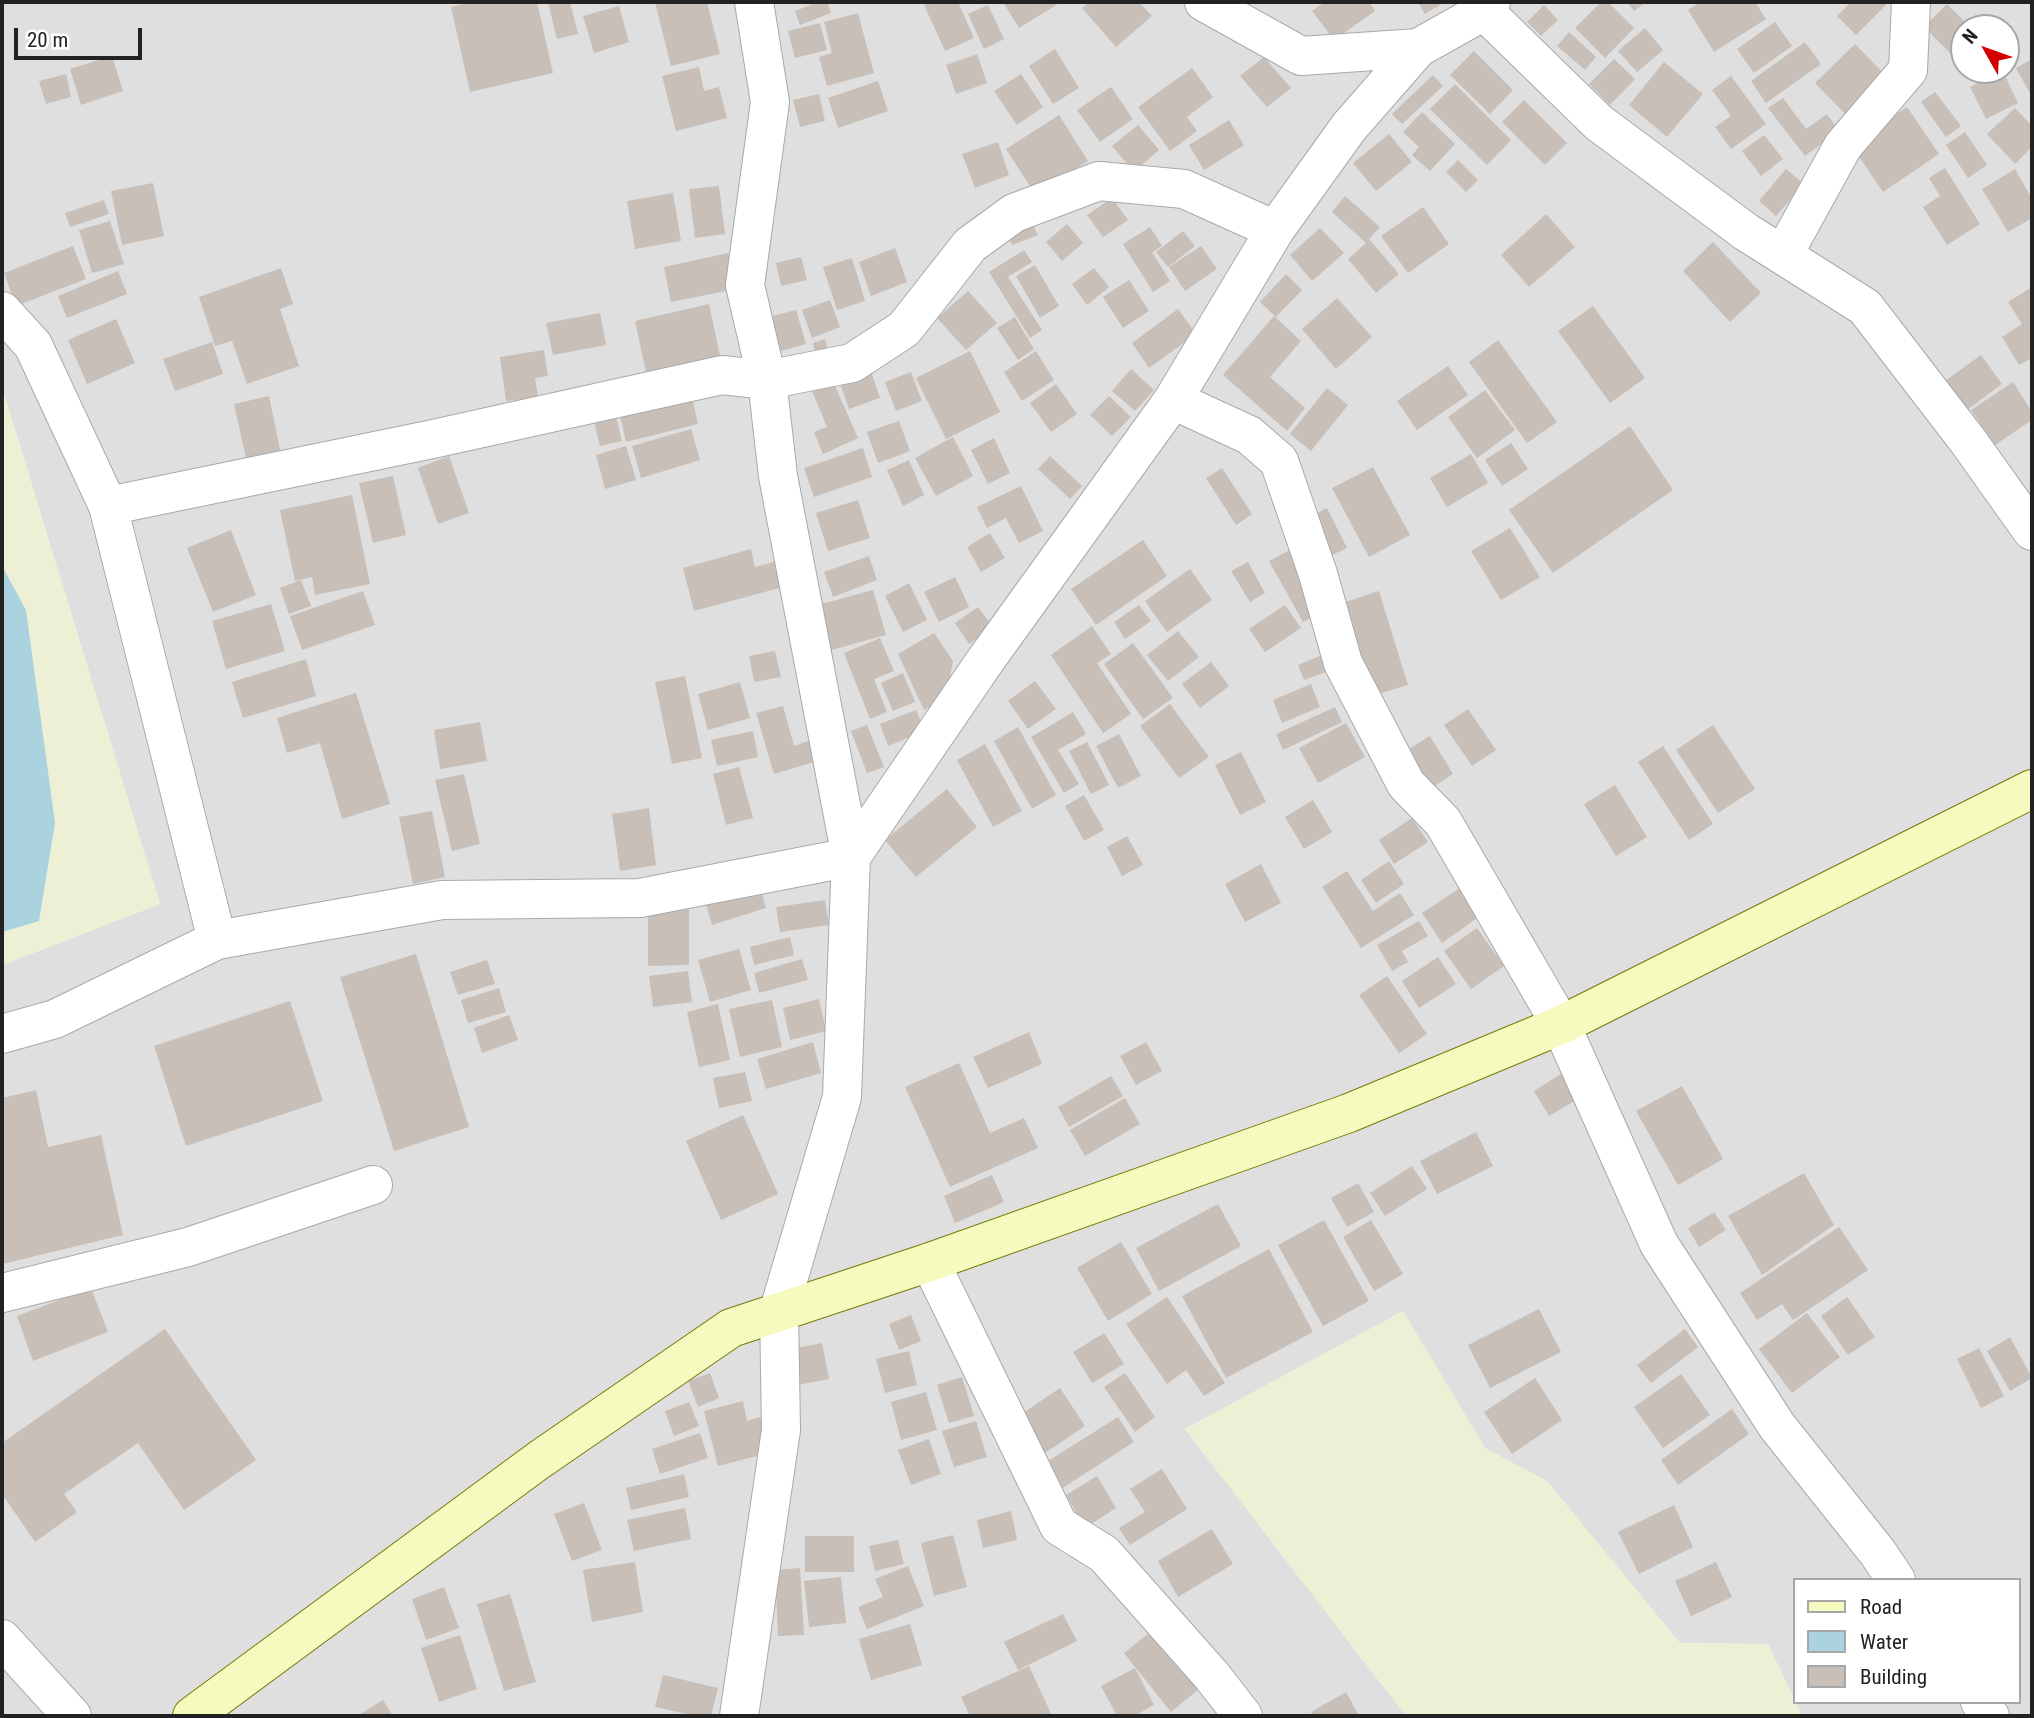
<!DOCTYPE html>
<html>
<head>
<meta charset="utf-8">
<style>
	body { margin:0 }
	#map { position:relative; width:2034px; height:1718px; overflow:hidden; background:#f2efe9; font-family:"Roboto Condensed",sans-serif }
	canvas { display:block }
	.frame { position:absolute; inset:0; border:4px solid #222; pointer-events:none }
	.legend { position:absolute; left:1793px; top:1578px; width:228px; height:126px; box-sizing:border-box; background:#fff; border:2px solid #a7a7a7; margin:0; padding:9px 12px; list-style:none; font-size:21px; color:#222 }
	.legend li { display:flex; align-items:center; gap:14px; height:35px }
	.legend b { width:35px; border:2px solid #a7a7a7 }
	.north { position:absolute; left:1950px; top:14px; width:70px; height:70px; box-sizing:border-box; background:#fff; border:2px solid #a7a7a7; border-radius:50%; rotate:310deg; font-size:19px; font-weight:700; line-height:28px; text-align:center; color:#222 }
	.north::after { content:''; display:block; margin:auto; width:24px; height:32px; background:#d40000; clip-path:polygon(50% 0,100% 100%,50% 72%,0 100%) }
	.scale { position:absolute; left:14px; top:28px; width:128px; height:32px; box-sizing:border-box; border:4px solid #222; border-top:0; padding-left:9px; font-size:21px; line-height:24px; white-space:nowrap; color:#222; -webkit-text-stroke:5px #fff; paint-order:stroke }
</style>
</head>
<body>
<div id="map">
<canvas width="2034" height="1718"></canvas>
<div class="frame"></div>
<ul class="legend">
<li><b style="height:9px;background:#f7fabf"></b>Road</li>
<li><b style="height:19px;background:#aad3df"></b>Water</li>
<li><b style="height:19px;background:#c7bfb8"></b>Building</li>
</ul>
<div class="north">N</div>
<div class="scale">20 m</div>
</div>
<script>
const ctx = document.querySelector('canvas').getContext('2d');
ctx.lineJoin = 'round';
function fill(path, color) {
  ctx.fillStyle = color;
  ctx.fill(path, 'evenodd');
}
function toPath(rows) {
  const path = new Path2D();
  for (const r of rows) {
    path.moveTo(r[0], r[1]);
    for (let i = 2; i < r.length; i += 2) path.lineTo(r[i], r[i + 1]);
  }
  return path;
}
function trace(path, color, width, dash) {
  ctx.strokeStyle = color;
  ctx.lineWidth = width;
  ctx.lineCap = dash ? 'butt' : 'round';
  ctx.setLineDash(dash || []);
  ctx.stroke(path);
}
const residential = toPath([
	[2,2,2032,2,2032,1716,1802,1716,1796,1702,2018,1702,2018,1580,1794,1580,1794,1699,1768,1644,1680,1643,1547,1482,1485,1448,1403,1311,1185,1429,1406,1716,2,1716,2,965,160,904,2,387],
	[1964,28,2006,28,2006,70,1964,70]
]);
const farmland = toPath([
	[2,387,160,904,2,965],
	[1403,1311,1485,1448,1547,1481,1680,1643,1768,1644,1802,1716,1406,1716,1185,1429]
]);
const water = toPath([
	[2,566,26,610,55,823,39,921,2,932]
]);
const building = toPath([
	[471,2,537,2,553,73,470,92,451,7],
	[548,2,570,2,578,34,557,39],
	[655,2,707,2,720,54,671,66],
	[818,2,827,2,831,13,800,25,795,11],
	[932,2,958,2,974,38,945,51,924,5],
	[1003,2,1061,2,1019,28],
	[1090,2,1139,2,1152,16,1116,47,1082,8],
	[1325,2,1369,2,1375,11,1334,40,1312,11],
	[1418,2,1445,2,1425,14],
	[1601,2,1608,2,1634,28,1605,58,1575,28],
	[1627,2,1646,2,1634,11],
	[1700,2,1755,2,1766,19,1714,52,1688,10],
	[1851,2,1882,2,1886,5,1856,35,1837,16],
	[1947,4,1971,28,1964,28,1964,45,1953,56,1924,27],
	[988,5,1004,39,984,49,968,14],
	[1544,5,1558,20,1541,36,1527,22],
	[619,6,629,42,594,53,583,16],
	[858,13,874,73,827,86,819,57,832,53,824,22],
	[1775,22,1792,46,1754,73,1737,49],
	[820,23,827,50,795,58,788,31],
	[1645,28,1663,50,1637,72,1618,51],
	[1569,32,1596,57,1585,70,1557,46],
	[1805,42,1821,64,1766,103,1751,81],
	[1855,44,1886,76,1845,114,1815,83],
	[1055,49,1079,88,1053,104,1029,66],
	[1474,51,1513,90,1490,114,1450,75],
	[977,54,987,83,956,94,946,65],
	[112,56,123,91,81,105,70,69],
	[1264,57,1291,88,1267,107,1240,76],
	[1614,59,1635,79,1610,105,1589,84],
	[2032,59,2032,97,2016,68],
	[1664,62,1703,94,1667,137,1629,105],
	[699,67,704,91,719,87,727,118,676,131,662,76],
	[1192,68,1213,97,1187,117,1197,131,1170,151,1138,107],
	[2002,70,2018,103,1986,119,1970,87],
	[66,74,71,97,46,104,39,81],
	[1021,74,1043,107,1017,125,994,91],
	[1433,75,1443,86,1402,124,1392,114],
	[1731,76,1766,124,1731,149,1715,127,1731,116,1712,90],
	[878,81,888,111,838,128,828,98],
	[1455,84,1511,140,1487,165,1430,109],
	[1111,87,1133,119,1100,142,1077,110],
	[1935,92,1961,126,1946,137,1921,102],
	[819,94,825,121,800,127,793,100],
	[1783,98,1806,129,1827,114,1839,131,1805,156,1768,108],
	[1524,100,1567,143,1545,165,1502,122],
	[1907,107,1939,154,1883,192,1851,145],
	[2015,108,2032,126,2032,147,2015,164,1987,134],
	[1422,112,1455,144,1430,171,1412,155,1419,147,1403,132],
	[1059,115,1088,161,1035,194,1006,149],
	[1229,120,1244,145,1204,170,1189,145],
	[1138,125,1159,150,1134,172,1112,146],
	[1965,132,1987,165,1968,178,1946,145],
	[1389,134,1412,162,1376,191,1353,163],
	[1764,135,1783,159,1761,176,1742,151],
	[998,142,1009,175,975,188,962,154],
	[1458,160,1478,180,1466,192,1446,172],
	[1945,168,1980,224,1947,245,1923,207,1940,196,1929,178],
	[1786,169,1804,184,1776,216,1759,201],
	[2015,169,2032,199,2032,218,2008,232,1982,189],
	[153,183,164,236,122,245,111,191],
	[719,186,725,234,695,238,689,189],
	[673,193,681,241,635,249,627,201],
	[1345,196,1380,227,1369,239,1399,274,1376,293,1348,259,1366,243,1332,212],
	[1112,198,1128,220,1103,237,1087,215],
	[104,200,109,214,70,227,65,213],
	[1423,207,1449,244,1408,273,1381,236],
	[1546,214,1575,247,1529,287,1501,255],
	[110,221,124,264,92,273,79,230],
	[1031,221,1038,235,1012,245,1007,232],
	[1067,224,1083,243,1062,261,1046,242],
	[1150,227,1162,246,1152,252,1170,281,1153,292,1123,244],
	[1320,228,1344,253,1312,281,1290,255],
	[1183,231,1195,246,1168,267,1156,252],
	[1713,242,1761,293,1730,322,1683,271],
	[73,246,86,279,16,306,4,273],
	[1201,246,1217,269,1185,291,1169,267],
	[895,248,907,282,871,296,859,262],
	[1024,250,1032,262,1008,277,1042,330,1030,338,989,272],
	[728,253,736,289,671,302,664,267],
	[801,257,807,280,781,286,776,263],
	[852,258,865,301,837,310,823,267],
	[1035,265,1059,306,1040,318,1016,276],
	[281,268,293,304,280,309,299,366,247,384,232,341,215,346,199,297],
	[1094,268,1109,287,1087,305,1072,284],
	[118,271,127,294,67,318,58,296],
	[1286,274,1302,290,1276,317,1260,302],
	[1129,280,1149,311,1123,328,1103,297],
	[2032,287,2032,358,2019,365,2002,337,2022,324,2008,302],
	[968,291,997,323,966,350,937,318],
	[1337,298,1372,337,1336,369,1302,329],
	[830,300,840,327,812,338,802,310],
	[709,304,721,360,647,377,635,321],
	[1593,306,1645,378,1610,403,1558,331],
	[1178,309,1196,334,1149,368,1132,343],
	[796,310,806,344,781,351,772,316],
	[600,313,606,345,553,355,546,323],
	[1274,316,1301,341,1270,377,1305,408,1287,431,1223,375],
	[1015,317,1034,349,1018,360,997,328],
	[116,319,135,363,87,384,68,340],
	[825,339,830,357,817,360,813,343],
	[1498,340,1557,422,1527,443,1469,362],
	[212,342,223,374,175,391,163,359],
	[544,350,548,376,535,378,538,397,506,401,500,357],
	[970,351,1000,412,946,439,916,378],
	[1036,351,1054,380,1022,401,1004,372],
	[1981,355,2002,384,1967,410,1945,381],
	[1448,366,1468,395,1417,430,1397,401],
	[1131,369,1154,390,1135,411,1112,391],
	[871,372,880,398,849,409,840,384],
	[911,372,922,401,896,411,885,382],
	[832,379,858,438,823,454,814,432,827,427,811,388],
	[2013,382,2032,412,2032,420,1995,445,1971,410],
	[1056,384,1077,414,1051,432,1030,403],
	[1327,388,1348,405,1311,451,1290,434],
	[1485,390,1515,430,1477,458,1448,417],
	[691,393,698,424,626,442,619,411],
	[269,396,280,450,246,458,234,404],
	[1109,396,1131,417,1112,436,1090,415],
	[614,409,622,441,600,446,592,414],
	[899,421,910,451,878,463,867,432],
	[1630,426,1673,490,1553,573,1509,510],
	[691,429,700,460,641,478,632,446],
	[953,437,973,476,936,496,915,458],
	[994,438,1010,473,988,484,971,450],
	[1511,443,1528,469,1502,486,1485,460],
	[626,446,636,480,605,489,596,455],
	[863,448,872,477,814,497,804,468],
	[1471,454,1488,483,1447,507,1430,478],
	[449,456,469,513,438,524,418,468],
	[1050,456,1082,486,1070,499,1038,469],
	[909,460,924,495,903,506,887,470],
	[1373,467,1410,535,1369,557,1332,488],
	[1222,468,1252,514,1236,525,1206,478],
	[393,476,406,535,373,543,359,483],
	[1021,486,1043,531,1019,543,1006,518,987,528,977,507],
	[352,495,370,584,315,595,312,577,295,581,280,510],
	[858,500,870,538,828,551,816,513],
	[1327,508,1347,548,1324,559,1304,520],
	[1510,528,1540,577,1501,600,1471,551],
	[231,530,256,595,213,612,187,548],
	[990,533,1005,558,981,572,967,547],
	[1143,540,1167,576,1096,625,1071,589],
	[751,549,755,567,780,560,787,586,694,611,683,568],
	[1290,550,1324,611,1303,622,1269,561],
	[869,556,877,580,833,597,824,572],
	[1248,562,1265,593,1250,602,1231,571],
	[1190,569,1212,600,1167,632,1145,601],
	[955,577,969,607,939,622,924,592],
	[301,580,311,606,289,614,280,588],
	[909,583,927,620,903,632,885,596],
	[873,590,886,635,828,651,814,606],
	[363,591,375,625,302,650,290,616],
	[1379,591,1408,685,1372,696,1345,602],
	[271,604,285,651,226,669,212,621],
	[1139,605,1151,621,1125,639,1114,622],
	[1285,605,1301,628,1265,652,1249,629],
	[978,607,993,627,969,644,955,623],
	[1092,626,1111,654,1097,663,1131,714,1103,733,1051,655],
	[1178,631,1199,657,1168,681,1147,655],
	[934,633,953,661,946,699,924,710,898,654],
	[880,638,894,671,874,679,887,712,870,719,844,653],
	[1133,643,1173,698,1143,719,1104,664],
	[775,651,781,677,754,682,749,656],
	[1327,653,1334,669,1304,680,1298,665],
	[306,659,316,696,243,718,232,682],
	[1211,662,1229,686,1200,708,1182,684],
	[903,673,915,702,893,711,881,683],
	[685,676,702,758,672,764,655,682],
	[1035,681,1056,709,1028,729,1008,701],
	[740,682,750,718,708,730,698,694],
	[1311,684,1320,707,1282,723,1273,700],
	[356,693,390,804,342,819,320,743,287,753,277,718],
	[1170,704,1209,757,1179,778,1140,726],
	[783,706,794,746,814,739,820,760,774,774,756,713],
	[1335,707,1342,722,1283,750,1276,734],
	[1468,709,1496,750,1472,766,1444,725],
	[916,710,925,731,888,746,880,724],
	[1073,712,1086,734,1058,750,1079,784,1064,793,1031,737],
	[480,722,487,761,440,769,434,730],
	[1346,723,1365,757,1318,783,1299,748],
	[867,725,884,767,867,773,851,731],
	[1713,725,1755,789,1718,813,1676,750],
	[1018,727,1056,795,1032,809,994,741],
	[753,731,758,757,717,766,711,740],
	[1119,734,1141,776,1118,788,1096,746],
	[1430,736,1453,774,1425,792,1402,753],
	[1087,742,1109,785,1091,794,1069,751],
	[985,744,1022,811,993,827,957,760],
	[1663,746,1713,824,1689,840,1638,762],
	[1241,752,1266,802,1240,815,1215,765],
	[739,767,753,818,726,825,713,774],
	[464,774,480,844,452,851,435,780],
	[1615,785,1647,837,1616,856,1584,804],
	[947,789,977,827,916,877,885,840],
	[1084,795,1104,830,1084,841,1065,806],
	[1313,800,1332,832,1304,849,1285,817],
	[649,808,656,865,620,871,612,814],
	[432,811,445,877,413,884,399,817],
	[1412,818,1428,842,1394,864,1379,840],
	[1127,836,1143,865,1122,876,1107,847],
	[1389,861,1404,884,1376,903,1361,880],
	[1261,864,1281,903,1245,922,1225,884],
	[1347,871,1373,911,1400,893,1414,915,1361,948,1322,887],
	[760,888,766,908,712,925,706,904],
	[1460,888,1480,916,1442,943,1422,913],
	[825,900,829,925,780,932,776,907],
	[689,907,689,965,648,966,648,908],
	[1419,921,1428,936,1402,951,1408,962,1392,971,1377,945],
	[1477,928,1504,966,1471,989,1444,951],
	[790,937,794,955,754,965,750,947],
	[739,949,751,990,710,1002,698,960],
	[416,954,469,1127,394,1151,340,977],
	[1438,957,1456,984,1419,1008,1402,981],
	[802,959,808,980,759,993,754,973],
	[487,960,495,984,458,995,450,972],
	[688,971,692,1002,653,1007,649,976],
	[1387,976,1427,1034,1399,1053,1359,995],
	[499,988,506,1012,468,1023,461,1000],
	[819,999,826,1031,790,1040,783,1008],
	[772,1000,782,1047,740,1057,729,1009],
	[290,1001,323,1101,186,1146,154,1046],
	[718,1004,730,1060,699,1067,687,1012],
	[509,1015,518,1040,482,1053,474,1028],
	[1029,1032,1042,1064,988,1088,973,1057],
	[813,1042,821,1073,766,1089,757,1059],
	[1146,1042,1162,1071,1136,1085,1120,1056],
	[959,1063,990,1133,1024,1118,1038,1148,950,1187,905,1087],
	[1567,1070,1583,1096,1549,1116,1534,1091],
	[745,1072,752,1101,719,1108,713,1078],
	[1111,1076,1123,1096,1069,1127,1058,1107],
	[1682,1086,1723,1159,1678,1185,1636,1111],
	[36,1090,48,1147,101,1135,123,1235,2,1264,2,1098],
	[1125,1098,1140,1124,1085,1156,1070,1130],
	[743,1115,778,1194,721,1220,686,1141],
	[1476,1132,1493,1166,1437,1194,1420,1161],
	[1412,1166,1427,1189,1385,1216,1370,1193],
	[1804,1173,1834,1225,1762,1275,1728,1216],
	[992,1175,1004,1202,955,1223,944,1196],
	[1358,1183,1374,1212,1347,1227,1331,1198],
	[1218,1204,1241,1246,1159,1291,1136,1248],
	[1714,1212,1726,1230,1699,1247,1688,1228],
	[1324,1220,1369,1301,1323,1326,1278,1245],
	[1371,1220,1403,1274,1374,1291,1343,1237],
	[1839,1227,1868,1270,1793,1320,1782,1304,1757,1320,1740,1293],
	[1121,1242,1152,1294,1108,1321,1077,1268],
	[1269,1249,1313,1332,1226,1378,1182,1296],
	[91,1288,108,1332,33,1361,17,1316],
	[1167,1297,1225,1383,1204,1396,1186,1370,1167,1384,1126,1324],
	[1847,1297,1875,1337,1848,1355,1821,1316],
	[1539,1309,1561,1352,1490,1388,1468,1345],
	[1807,1313,1840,1357,1792,1393,1759,1349],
	[911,1315,921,1341,899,1350,889,1324],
	[165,1329,256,1460,184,1510,138,1443,64,1494,77,1512,35,1542,2,1494,2,1443],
	[1685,1329,1698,1347,1651,1383,1637,1365],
	[1104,1333,1124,1364,1092,1383,1073,1352],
	[2010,1337,2032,1378,2010,1391,1987,1351],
	[822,1343,829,1379,798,1385,791,1349],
	[1979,1348,2004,1396,1981,1408,1957,1359],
	[909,1351,917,1385,885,1393,876,1359],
	[710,1373,719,1398,698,1407,688,1381],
	[1125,1373,1155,1417,1135,1432,1104,1387],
	[1681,1374,1710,1415,1663,1448,1634,1407],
	[962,1377,974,1416,949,1423,937,1385],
	[1535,1378,1562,1420,1512,1454,1484,1412],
	[1060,1388,1085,1426,1045,1453,1020,1415],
	[926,1392,937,1430,901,1440,891,1402],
	[743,1401,747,1421,760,1417,769,1453,718,1466,704,1411],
	[689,1402,699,1426,674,1436,665,1411],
	[1732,1409,1749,1434,1678,1485,1661,1460],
	[1118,1417,1134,1442,1061,1489,1045,1463],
	[976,1421,987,1457,954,1467,942,1431],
	[700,1433,708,1458,660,1474,652,1449],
	[929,1439,941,1474,911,1485,898,1450],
	[1162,1469,1187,1509,1130,1545,1119,1528,1145,1512,1130,1489],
	[684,1474,689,1497,631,1510,626,1488],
	[1097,1476,1116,1508,1085,1528,1066,1495],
	[584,1503,602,1550,572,1561,554,1514],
	[1674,1505,1693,1547,1639,1574,1618,1532],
	[685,1508,691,1539,634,1551,627,1520],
	[1011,1511,1017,1540,983,1548,977,1520],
	[1212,1529,1233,1564,1178,1597,1158,1561],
	[953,1535,967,1587,934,1596,921,1543],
	[805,1536,854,1536,854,1572,805,1572],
	[898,1540,904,1564,875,1571,869,1546],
	[635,1562,643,1612,592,1622,583,1570],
	[1716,1562,1732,1597,1691,1616,1675,1581],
	[908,1566,924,1606,867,1629,858,1607,883,1597,875,1579],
	[800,1568,804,1635,778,1636,775,1570],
	[841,1577,846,1623,809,1627,804,1581],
	[444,1587,459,1628,426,1640,412,1599],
	[510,1594,536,1682,504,1691,477,1604],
	[1063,1614,1077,1641,1018,1670,1004,1642],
	[910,1624,922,1665,871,1680,859,1639],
	[1158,1626,1205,1684,1171,1712,1124,1653],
	[460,1635,477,1689,439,1702,421,1648],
	[1029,1666,1052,1716,970,1716,961,1697],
	[1135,1668,1154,1705,1134,1716,1117,1716,1101,1686],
	[663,1675,718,1688,711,1716,696,1716,655,1707],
	[1346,1692,1359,1716,1314,1716,1311,1712],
	[383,1700,393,1716,357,1716]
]);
const minor = toPath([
	[1204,2,1301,56,1418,48],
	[1484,11,1599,123,1746,232,1865,307,1968,441,2032,531],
	[1783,255,1843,146,1908,70,1911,2],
	[2,311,33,345,108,506,217,940],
	[1173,400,1249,435,1279,461,1318,574,1343,663,1406,784,1443,822,1561,1025,1659,1244,1777,1426,1878,1553,1896,1580],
	[108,506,433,439,722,375,767,380,852,363,904,329,970,245,1014,213,1099,181,1184,189,1275,230],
	[2,1034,55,1019,217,940,442,900,640,898,851,857,778,476,767,380,745,285,770,102,754,2],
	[930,1262,1059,1526,1104,1554,1212,1676,1243,1716],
	[2,1293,188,1247,373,1185],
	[2,1639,72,1716],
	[1980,1702,1990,1716],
	[739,1716,781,1430,779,1310,842,1097,851,857,985,661,1173,400,1275,230,1349,127,1418,48,1484,11,1491,2]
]);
const secondary = toPath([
	[192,1716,539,1460,731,1328,930,1262,1349,1113,1561,1025,2032,789]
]);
fill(residential, '#e0dfdf');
fill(farmland, '#eef0d5');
fill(water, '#aad3df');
fill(building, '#c7bfb8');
trace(minor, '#a9a9a9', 40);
trace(secondary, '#707d05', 40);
trace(minor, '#fff', 38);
trace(secondary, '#f7fabf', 38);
</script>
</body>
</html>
